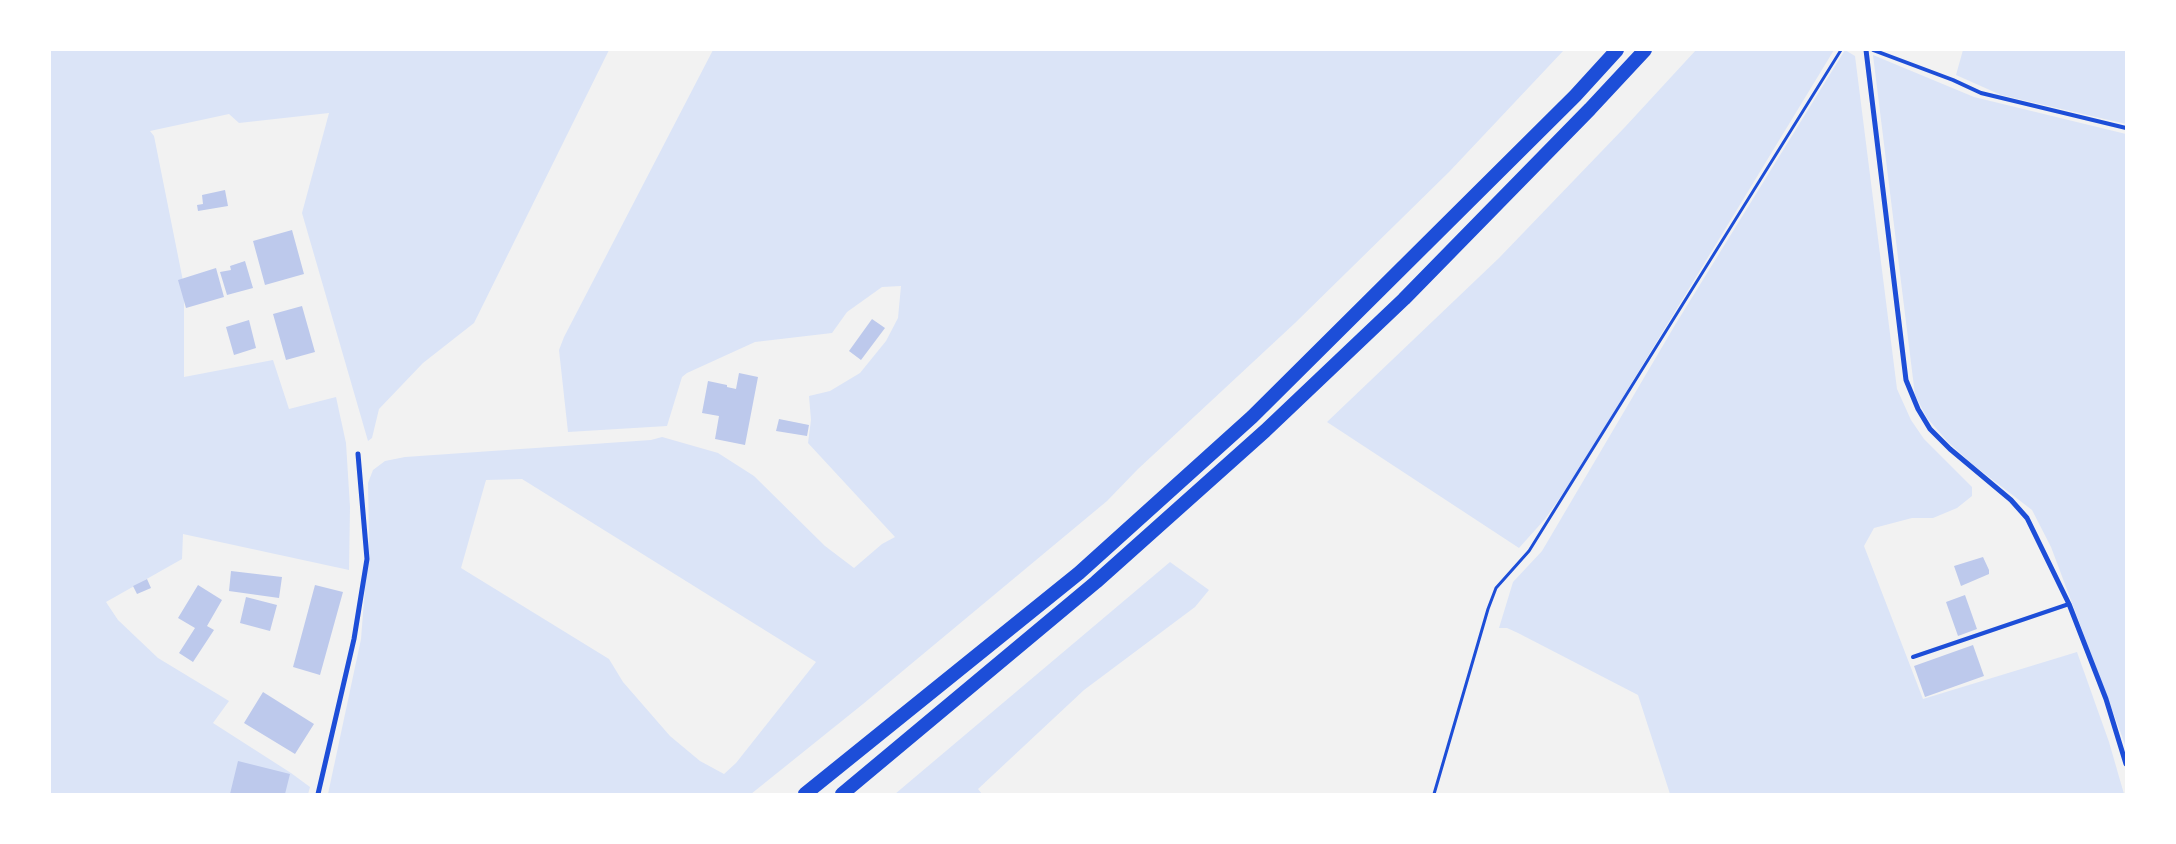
<!DOCTYPE html>
<html>
<head>
<meta charset="utf-8">
<style>
	body { margin:0 }
	#map { position:relative; width:2176px; height:844px; overflow:hidden; background:#f2f2f2; font-family:Raleway,sans-serif }
	canvas { display:block }
	.frame { position:absolute; inset:0; border:51px solid #fff; pointer-events:none }
</style>
</head>
<body>
<div id="map">
<canvas width="2176" height="844"></canvas>
<div class="frame"></div>
</div>
<script>
const ctx = document.querySelector('canvas').getContext('2d');
ctx.lineJoin = 'round';
function fill(path, color) {
  ctx.fillStyle = color;
  ctx.fill(path, 'evenodd');
}
function toPath(rows) {
  const path = new Path2D();
  for (const r of rows) {
    path.moveTo(r[0], r[1]);
    for (let i = 2; i < r.length; i += 2) path.lineTo(r[i], r[i + 1]);
  }
  return path;
}
function trace(path, color, width, dash) {
  ctx.strokeStyle = color;
  ctx.lineWidth = width;
  ctx.lineCap = dash ? 'butt' : 'round';
  ctx.setLineDash(dash || []);
  ctx.stroke(path);
}
const green = toPath([
	[50,50,609,50,474,323,423,363,379,409,372,438,368,441,302,213,329,113,239,123,229,114,150,131,154,136,184,286,184,377,273,360,289,409,336,397,346,443,350,507,349,570,183,534,182,559,106,602,118,620,158,658,229,701,213,723,291,773,310,787,308,794,50,794],
	[713,50,1564,50,1449,172,1295,323,1138,469,1107,501,863,704,751,794,328,794,361,639,369,537,368,483,373,470,385,461,405,457,651,440,662,437,718,453,754,476,825,546,854,568,882,544,895,537,808,443,811,420,809,396,830,391,860,373,886,341,898,318,901,286,882,287,847,312,832,333,755,342,687,373,682,377,667,426,568,432,559,350,564,337],
	[522,479,816,662,736,763,724,774,700,761,670,736,623,682,609,659,461,568,486,480],
	[1696,50,1834,50,1575,476,1545,519,1519,548,1327,422,1499,258,1625,127],
	[1845,50,1855,56,1897,389,1911,420,1924,439,1972,487,1972,496,1957,508,1933,518,1912,518,1874,528,1864,546,1923,699,2077,652,2109,742,2124,794,1670,794,1638,695,1518,633,1507,628,1499,628,1513,582,1542,551,1675,325],
	[1963,50,2126,50,2126,124,2001,95,1956,75],
	[1873,55,1974,97,2126,134,2126,747,2051,547,2032,510,1972,464,1948,442,1927,418,1915,395],
	[1170,562,1209,590,1195,607,1084,690,978,789,982,794,895,794]
]);
const building = toPath([
	[225,190,228,206,198,211,197,205,203,204,202,195],
	[292,230,304,274,265,285,253,241],
	[245,261,253,288,227,295,220,272,231,270,230,266],
	[216,268,224,297,186,308,178,280],
	[302,306,315,352,286,360,273,314],
	[872,319,885,328,861,360,849,351],
	[249,320,256,348,234,355,226,327],
	[739,373,758,377,745,445,715,439,719,416,702,413,708,381,727,385,727,387,736,389],
	[779,419,809,425,807,436,776,431],
	[1983,557,1989,570,1989,574,1961,586,1954,566],
	[231,571,282,577,279,598,229,591],
	[147,579,151,588,137,594,133,586],
	[198,585,222,600,207,626,214,630,193,662,179,653,195,628,178,618],
	[315,585,343,592,320,675,293,667],
	[1965,595,1977,629,1958,636,1946,602],
	[246,597,277,605,270,631,240,623],
	[1973,645,1984,676,1925,697,1914,666],
	[263,692,314,724,295,754,244,723],
	[238,761,290,774,285,794,230,794]
]);
const path = toPath([
	[1434,794,1488,609,1496,588,1529,551,1841,50]
]);
const service = toPath([
	[1873,50,1953,80,1981,93,2126,128],
	[1913,657,2069,604]
]);
const minor = toPath([
	[1866,50,1906,380,1918,409,1930,429,1950,449,2011,500,2027,518,2069,604,2106,699,2126,764],
	[318,794,354,639,367,559,358,454]
]);
const trunk = toPath([
	[805,794,1079,573,1252,417,1575,96,1617,50],
	[842,794,1096,582,1265,431,1404,299,1590,109,1645,50]
]);
fill(green, '#dbe4f7');
fill(building, '#bdc9ec');
trace(path, '#1d4ed8', 3);
trace(service, '#1d4ed8', 4);
trace(minor, '#1d4ed8', 5);
trace(trunk, '#1d4ed8', 14);
</script>
</body>
</html>
